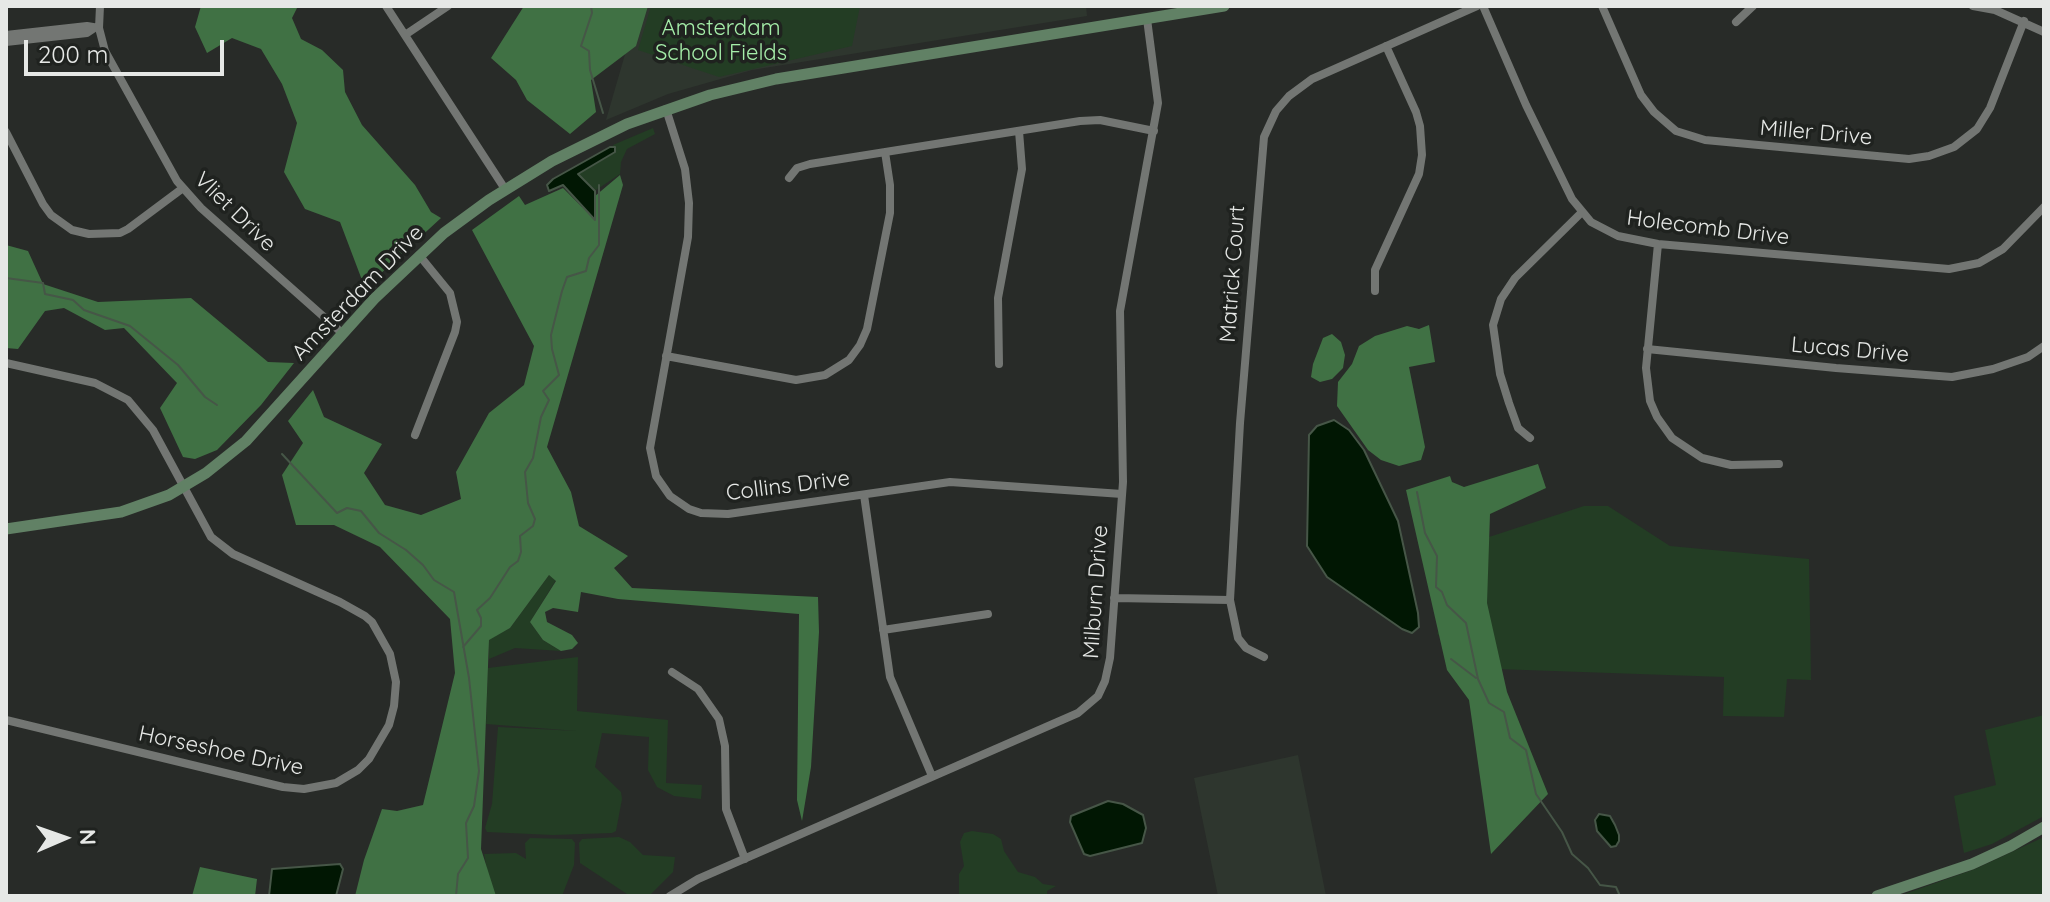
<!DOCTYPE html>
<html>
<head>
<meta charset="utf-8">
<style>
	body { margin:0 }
	#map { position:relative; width:2050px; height:902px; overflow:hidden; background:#282b28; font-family:Quicksand,sans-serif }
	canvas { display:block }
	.frame { position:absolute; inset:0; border:8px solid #e6e8e6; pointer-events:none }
	.north { position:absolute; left:24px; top:798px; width:80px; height:80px; -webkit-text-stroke:6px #1f221f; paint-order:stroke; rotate:88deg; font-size:22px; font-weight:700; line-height:32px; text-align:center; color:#e6e8e6 }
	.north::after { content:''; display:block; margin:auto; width:28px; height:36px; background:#e6e8e6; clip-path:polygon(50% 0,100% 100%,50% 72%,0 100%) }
	.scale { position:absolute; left:24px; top:40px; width:200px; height:36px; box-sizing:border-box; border:4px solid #e6e8e6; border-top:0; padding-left:10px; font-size:24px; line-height:28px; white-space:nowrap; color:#e6e8e6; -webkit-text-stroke:6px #1f221f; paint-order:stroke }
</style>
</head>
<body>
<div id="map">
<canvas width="2050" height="902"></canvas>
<div class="frame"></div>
<div class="north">N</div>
<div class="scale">200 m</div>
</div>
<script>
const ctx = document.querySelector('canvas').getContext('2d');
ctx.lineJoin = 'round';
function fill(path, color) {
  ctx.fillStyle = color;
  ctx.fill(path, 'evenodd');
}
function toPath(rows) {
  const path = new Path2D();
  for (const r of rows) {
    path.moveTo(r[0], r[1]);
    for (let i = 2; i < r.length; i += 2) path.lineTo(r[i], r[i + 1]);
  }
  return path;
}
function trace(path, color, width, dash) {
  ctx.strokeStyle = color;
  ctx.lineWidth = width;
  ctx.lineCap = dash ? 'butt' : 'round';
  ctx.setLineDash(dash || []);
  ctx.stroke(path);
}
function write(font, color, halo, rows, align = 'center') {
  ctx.font = font + ' Quicksand,sans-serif';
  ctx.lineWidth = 7;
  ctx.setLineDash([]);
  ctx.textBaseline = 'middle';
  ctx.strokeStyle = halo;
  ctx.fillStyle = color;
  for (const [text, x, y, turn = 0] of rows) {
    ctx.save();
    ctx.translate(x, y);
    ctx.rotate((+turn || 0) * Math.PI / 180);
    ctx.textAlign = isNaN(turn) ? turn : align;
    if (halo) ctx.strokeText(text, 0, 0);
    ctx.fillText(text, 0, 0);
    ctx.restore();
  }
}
const built = toPath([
	[639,6,1086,6,1087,16,752,70,668,94,606,120],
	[1298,755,1326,896,1218,896,1194,778]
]);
const green = toPath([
	[651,6,860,6,852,46,719,77,638,50],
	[653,128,655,134,627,149,621,162,620,174,596,190,577,175,616,152,613,145],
	[1584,506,1608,506,1670,546,1809,559,1811,680,1787,679,1784,717,1723,716,1724,677,1497,669,1437,634,1489,537],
	[549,575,556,580,530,622,543,640,561,651,515,648,489,659,489,639,510,628],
	[578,657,577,711,668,720,666,783,702,785,701,799,674,796,657,787,648,770,649,737,602,733,595,767,621,792,622,799,616,831,612,833,553,835,487,832,485,828,492,804,498,727,577,731,486,724,488,668],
	[2044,715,2044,816,1992,844,1964,853,1954,796,1996,785,1985,730],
	[972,831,993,834,1001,839,1004,851,1018,872,1035,877,1043,884,1056,886,1047,891,1047,894,1031,896,959,896,959,874,964,866,960,842,964,833],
	[619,837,630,842,643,855,675,857,673,872,649,896,630,896,580,863,579,843,582,839],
	[2044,837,2044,896,1899,896,1975,869],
	[530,838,572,839,575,843,574,865,562,896,492,896,484,854,516,853,526,859,525,843]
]);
const forest = toPath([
	[201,6,298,6,292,18,301,39,322,50,343,70,345,92,362,125,415,185,431,212,441,218,365,288,340,222,305,209,284,172,297,123,282,84,261,49,232,38,207,53,195,27],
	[524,6,648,6,636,46,591,80,596,112,570,134,527,100,516,80,491,58],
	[620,175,623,185,547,447,571,492,579,526,628,556,614,568,632,588,818,597,819,632,811,767,802,821,797,800,799,614,618,599,581,592,578,612,553,608,545,612,547,622,572,635,578,643,572,649,561,651,543,640,530,622,556,581,549,575,510,628,489,640,481,849,496,896,355,896,364,860,382,809,397,811,423,805,455,673,450,619,380,547,334,525,296,525,282,475,303,443,288,421,313,390,324,417,382,444,364,473,385,505,421,515,461,499,456,472,489,413,524,385,534,346,472,230,519,196,525,205,563,188,582,207],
	[6,245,28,251,43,284,98,302,191,298,268,362,294,363,261,405,217,450,195,459,183,457,160,408,177,383,124,328,105,330,64,308,45,311,18,349,6,348],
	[1429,325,1435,362,1409,367,1425,447,1421,460,1399,466,1381,460,1368,450,1337,406,1338,382,1352,364,1359,346,1375,336,1407,326,1419,329],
	[1332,334,1341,342,1345,355,1343,368,1332,379,1320,382,1311,377,1313,364,1323,338],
	[1538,464,1546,488,1490,514,1487,603,1507,692,1548,794,1491,854,1469,700,1447,670,1406,490,1450,476,1452,482,1464,487],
	[200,867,257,879,255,896,192,896]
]);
const water = toPath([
	[610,147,615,147,615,152,578,174,595,191,595,220,563,185,549,191,547,185,553,179,610,147],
	[1334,420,1349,430,1364,450,1398,521,1418,613,1419,627,1412,633,1402,629,1327,577,1307,546,1309,435,1317,426,1334,420],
	[1108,801,1123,804,1143,815,1146,828,1142,843,1090,856,1084,854,1070,822,1071,816,1108,801],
	[1599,814,1610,816,1615,825,1619,835,1619,841,1616,846,1611,847,1597,831,1595,820,1599,814],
	[340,864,343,869,336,896,269,896,272,869,340,864]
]);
const stream = toPath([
	[591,6,592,13,581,46,589,51,590,70,603,113],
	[6,278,43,283,45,294,73,300,84,310,130,326,178,365,205,397,217,405],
	[282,454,337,513,347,508,361,511,379,533,406,550,423,565,434,580,454,592,469,678,479,771,474,806,466,823,468,858,458,874,456,896],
	[1417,492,1425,533,1437,556,1436,587,1442,592,1447,605,1466,623,1478,679,1489,703,1504,712,1510,738,1526,750,1536,794,1562,832,1572,854,1588,868,1600,885,1616,887,1620,896],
	[463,647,481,626,481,618,477,610,490,598,510,567,518,561,521,552,520,536,533,526,535,519,528,503,525,472,533,458,541,417,549,400,543,391,559,375,552,349,551,335,562,291,567,277,586,271,589,258,599,245,599,185],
	[1451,659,1476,678]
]);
const street = toPath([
	[100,6,99,28,105,51,177,181,201,208,342,333],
	[386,6,505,189],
	[1483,6,1526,105,1572,199,1591,222,1618,236,1658,244,1949,269,1979,263,2003,249,2044,207],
	[1602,6,1641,95,1654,112,1676,131,1705,140,1909,159,1929,156,1954,147,1977,129,1990,108,2024,21],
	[1973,6,1995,10,2044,32],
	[1736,22,1753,6],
	[6,35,87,26,99,28],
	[405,35,448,6],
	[6,42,87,33,93,29],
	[666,109,685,169,689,203,688,237,650,448,656,476,670,496,689,509,701,513,728,514,950,482,1122,494],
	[6,132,43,204,51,215,72,230,89,234,120,233,128,229,183,188],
	[789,178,797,168,810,164,1080,121,1100,120,1154,131],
	[1658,244,1646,368,1650,401,1657,417,1672,438,1702,458,1731,465,1779,464],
	[1375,291,1375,270,1419,174,1422,155,1420,126,1416,112,1386,46],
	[1647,349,1836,368,1952,377,1993,369,2028,357,2044,346],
	[666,356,796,380,825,375,849,360,860,345,867,329,890,213,890,185,885,152],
	[6,363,95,383,128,400,153,430,211,537,233,554,340,602,365,616,372,622,390,654,396,682,394,706,389,725,369,759,358,770,336,783,304,789,283,787,6,720],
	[999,364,998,298,1022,169,1019,131],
	[415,435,455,332,457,322,450,293,419,255],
	[1530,438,1518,428,1509,403,1500,374,1493,325,1501,299,1515,278,1581,213],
	[864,495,890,677,932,776],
	[1114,598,1230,600],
	[883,630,988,614],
	[1264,657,1246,648,1238,638,1230,600,1240,423,1264,137,1276,111,1289,96,1312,79,1477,6],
	[672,672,698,689,719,719,725,746,726,809,745,859],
	[670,896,698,879,1078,713,1098,696,1105,681,1110,658,1123,482,1120,311,1158,103,1147,19]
]);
const secondary = toPath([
	[6,529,121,512,169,495,206,473,246,441,374,299,444,233,489,200,552,161,627,124,710,95,776,79,1224,6],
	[1877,896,1972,864,2011,846,2044,827]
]);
const parkNames = [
	["Amsterdam",721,28],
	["School Fields",721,53]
];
const streetNames = [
	["Miller Drive",1816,133,5],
	["Vliet Drive",235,212,44],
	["Holecomb Drive",1708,228,7],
	["Matrick Court",1233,274,-86],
	["Amsterdam Drive",358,293,-46],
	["Lucas Drive",1850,350,5],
	["Collins Drive",788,486,-7],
	["Milburn Drive",1096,592,-86],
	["Horseshoe Drive",221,751,12]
];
fill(built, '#2e362e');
fill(green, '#233d24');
fill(forest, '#407144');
fill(water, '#011703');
trace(water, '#465647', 2);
trace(stream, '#465647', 2);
trace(street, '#737673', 8);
trace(secondary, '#618165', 11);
write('22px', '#a5eea9', '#1f221f', parkNames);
write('22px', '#e6e8e6', '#1f221f', streetNames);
</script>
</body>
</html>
